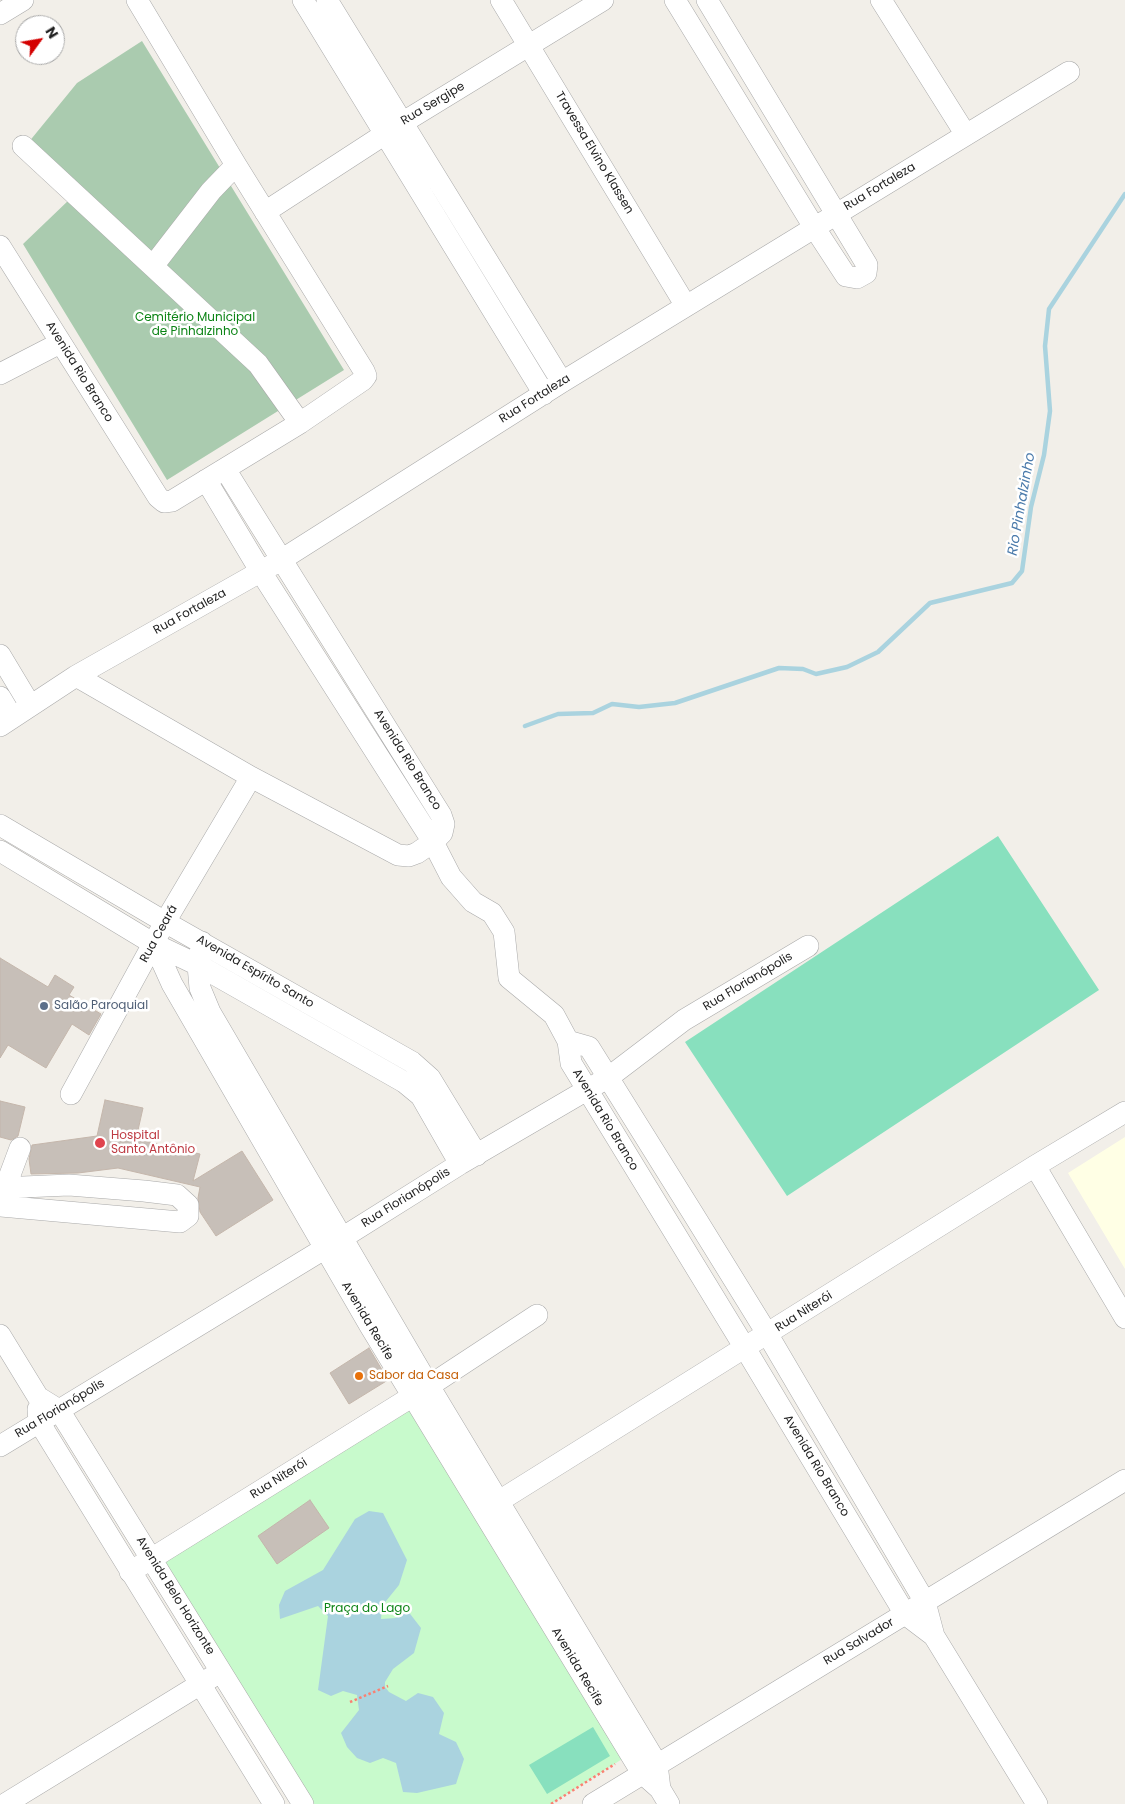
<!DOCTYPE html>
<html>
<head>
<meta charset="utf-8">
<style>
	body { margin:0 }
	#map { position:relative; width:1125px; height:1804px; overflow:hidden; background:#f2efe9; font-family:Poppins,sans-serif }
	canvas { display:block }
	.north { position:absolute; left:15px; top:15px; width:50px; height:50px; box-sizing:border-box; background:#fff; border:1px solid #a7a7a7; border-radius:50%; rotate:58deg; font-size:14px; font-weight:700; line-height:20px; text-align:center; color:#222 }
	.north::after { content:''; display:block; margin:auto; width:18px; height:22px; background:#d40000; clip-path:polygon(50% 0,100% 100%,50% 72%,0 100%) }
</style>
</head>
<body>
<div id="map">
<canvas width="1125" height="1804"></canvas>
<div class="north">N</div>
</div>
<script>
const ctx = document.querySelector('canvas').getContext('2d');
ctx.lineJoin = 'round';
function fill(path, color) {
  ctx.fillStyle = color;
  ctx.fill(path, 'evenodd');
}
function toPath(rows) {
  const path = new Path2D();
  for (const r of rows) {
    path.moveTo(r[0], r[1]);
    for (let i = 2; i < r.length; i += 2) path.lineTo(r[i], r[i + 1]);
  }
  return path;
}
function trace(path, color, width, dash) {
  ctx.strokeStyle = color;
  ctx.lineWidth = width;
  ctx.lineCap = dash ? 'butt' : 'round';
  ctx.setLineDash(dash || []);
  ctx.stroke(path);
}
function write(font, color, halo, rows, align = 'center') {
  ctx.font = font + ' Poppins,sans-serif';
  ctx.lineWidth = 5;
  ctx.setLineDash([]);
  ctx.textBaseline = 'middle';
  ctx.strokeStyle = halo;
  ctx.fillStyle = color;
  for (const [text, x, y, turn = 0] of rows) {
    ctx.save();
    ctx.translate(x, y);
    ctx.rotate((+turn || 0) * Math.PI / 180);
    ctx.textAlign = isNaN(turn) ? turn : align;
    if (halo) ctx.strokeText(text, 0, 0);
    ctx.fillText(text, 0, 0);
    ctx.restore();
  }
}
const education = toPath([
	[1125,1137,1125,1269,1068,1173]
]);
const cemetery = toPath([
	[142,41,344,370,167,480,23,244,71,198,28,143,77,83]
]);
const park = toPath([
	[417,1405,627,1756,551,1804,313,1804,162,1559]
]);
const pitch = toPath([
	[998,836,1099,990,787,1196,685,1042],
	[593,1727,610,1756,547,1794,529,1765]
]);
const water = toPath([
	[369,1511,383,1513,407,1560,399,1585,382,1606,381,1619,396,1618,404,1606,421,1628,414,1653,393,1669,385,1682,385,1687,389,1692,406,1701,418,1693,433,1697,444,1713,439,1734,456,1742,464,1759,456,1784,417,1793,403,1792,396,1763,383,1758,370,1763,357,1758,347,1747,341,1733,359,1710,357,1695,343,1691,331,1696,318,1690,328,1616,318,1606,280,1619,279,1605,285,1591,323,1570,355,1519]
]);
const stream = toPath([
	[525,726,558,714,593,713,612,704,639,707,675,703,779,668,803,669,816,674,847,667,878,652,930,603,1012,583,1022,571,1031,507,1044,455,1050,411,1045,346,1049,309,1125,194]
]);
const building = toPath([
	[0,958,48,987,55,975,74,987,69,995,101,1014,89,1035,72,1024,46,1068,8,1045,0,1058,0,958],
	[105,1100,143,1108,136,1139,200,1154,193,1181,242,1151,273,1200,216,1236,200,1212,198,1198,200,1187,118,1168,78,1173,31,1174,29,1159,32,1145,97,1136,105,1100],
	[0,1101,25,1107,18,1136,11,1140,0,1137,0,1101],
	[369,1348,388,1380,349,1404,330,1373,369,1348],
	[310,1500,329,1528,277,1564,258,1536,310,1500]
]);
const path = toPath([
	[350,1702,388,1686],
	[551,1804,615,1764]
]);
const minor = toPath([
	[303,0,544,394],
	[327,0,562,382],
	[501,0,686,306],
	[675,0,814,227,846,276,857,278,866,273,867,265,707,0],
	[881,0,966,135],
	[0,14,23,0],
	[23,146,258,364,300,423],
	[265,212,402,123,603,0],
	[0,246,158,497,164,502,172,501,300,423,363,380,366,376,364,371,236,165,137,0],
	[153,266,211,191,236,165],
	[0,374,60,343],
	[206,480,261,572,433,842,442,833,444,824,441,815,225,469],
	[0,655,30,705],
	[76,676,251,777,398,855,409,856,417,853,433,842,451,877,473,902,492,913,504,932,509,978,554,1015,568,1041,571,1063,745,1348,905,1614,934,1636,925,1602,768,1335,692,1212,589,1047,568,1041],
	[0,697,12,717],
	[0,726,76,676,281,560,562,382,1069,72],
	[0,825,165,922,412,1062,430,1078,477,1155],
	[0,851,154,944,198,965,404,1082,421,1096,460,1164],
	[202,942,198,965,200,988,210,1012,429,1386,657,1764,660,1789],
	[154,944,172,984,370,1326,642,1773,660,1789,669,1804],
	[71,1094,165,922,251,777],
	[1035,1166,1125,1318],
	[0,1188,69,1185,144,1191,177,1195,188,1205,188,1216,180,1222,0,1206],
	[1,1199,20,1148],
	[0,1335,38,1397,59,1410,303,1804],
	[38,1409,39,1422,274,1804],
	[0,1446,342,1238,460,1164,609,1077,684,1020,808,946],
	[488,1508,1035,1166,1125,1112],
	[130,1572,429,1386,537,1315],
	[934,1636,1037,1804],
	[5,1804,212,1677],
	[593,1804,1125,1480]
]);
const markers = [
	[44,1006,5,"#5c6f8a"],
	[100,1143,6,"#e0444e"],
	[359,1376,5,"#e8710a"]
];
const streetNames = [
	["Rua Sergipe",433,104,-31],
	["Travessa Elvino Klassen",594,153,59],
	["Rua Fortaleza",880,187,-31],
	["Avenida Rio Branco",79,372,58],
	["Rua Fortaleza",535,399,-32],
	["Rua Fortaleza",190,612,-29],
	["Avenida Rio Branco",407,760,58],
	["Rua Ceará",159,934,-61],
	["Avenida Espírito Santo",255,972,30],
	["Rua Florianópolis",748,982,-31],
	["Avenida Rio Branco",605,1120,59],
	["Rua Florianópolis",406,1198,-32],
	["Rua Niterói",804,1312,-32],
	["Avenida Recife",367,1321,59],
	["Rua Florianópolis",60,1409,-31],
	["Avenida Rio Branco",816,1466,59],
	["Rua Niterói",279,1479,-32],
	["Avenida Belo Horizonte",175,1596,58],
	["Rua Salvador",859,1642,-31],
	["Avenida Recife",577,1667,59]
];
const parkNames = [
	["Cemitério Municipal",195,318],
	["de Pinhalzinho",195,332],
	["Praça do Lago",367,1609]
];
const serviceNames = [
	["Salão Paroquial",54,1006]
];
const healthNames = [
	["Hospital",111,1136],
	["Santo Antônio",111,1150]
];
const foodNames = [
	["Sabor da Casa",369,1376]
];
const waterNames = [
	["Rio Pinhalzinho",1022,504,-80]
];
fill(education, '#ffffe5');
fill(cemetery, '#aacbaf');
fill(park, '#c8facc');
fill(pitch, '#88e0be');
fill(water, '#aad3df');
trace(stream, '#aad3df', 4.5);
fill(building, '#c7bfb8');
trace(building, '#c4b6ab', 1);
trace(minor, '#a9a9a9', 22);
trace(path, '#fa8072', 2.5, [2.5, 2.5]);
trace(minor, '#fff', 21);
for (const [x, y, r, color] of markers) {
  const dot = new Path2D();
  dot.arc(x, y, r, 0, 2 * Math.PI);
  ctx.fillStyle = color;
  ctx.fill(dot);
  trace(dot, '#fff', 2);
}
write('12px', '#222', '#fff', streetNames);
write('12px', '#0c8416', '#fff', parkNames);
write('12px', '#4e5e75', '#fff', serviceNames, 'left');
write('12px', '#be3a42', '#fff', healthNames, 'left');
write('12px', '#c56008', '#fff', foodNames, 'left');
write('italic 14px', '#4a7aab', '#fff', waterNames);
</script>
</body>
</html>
